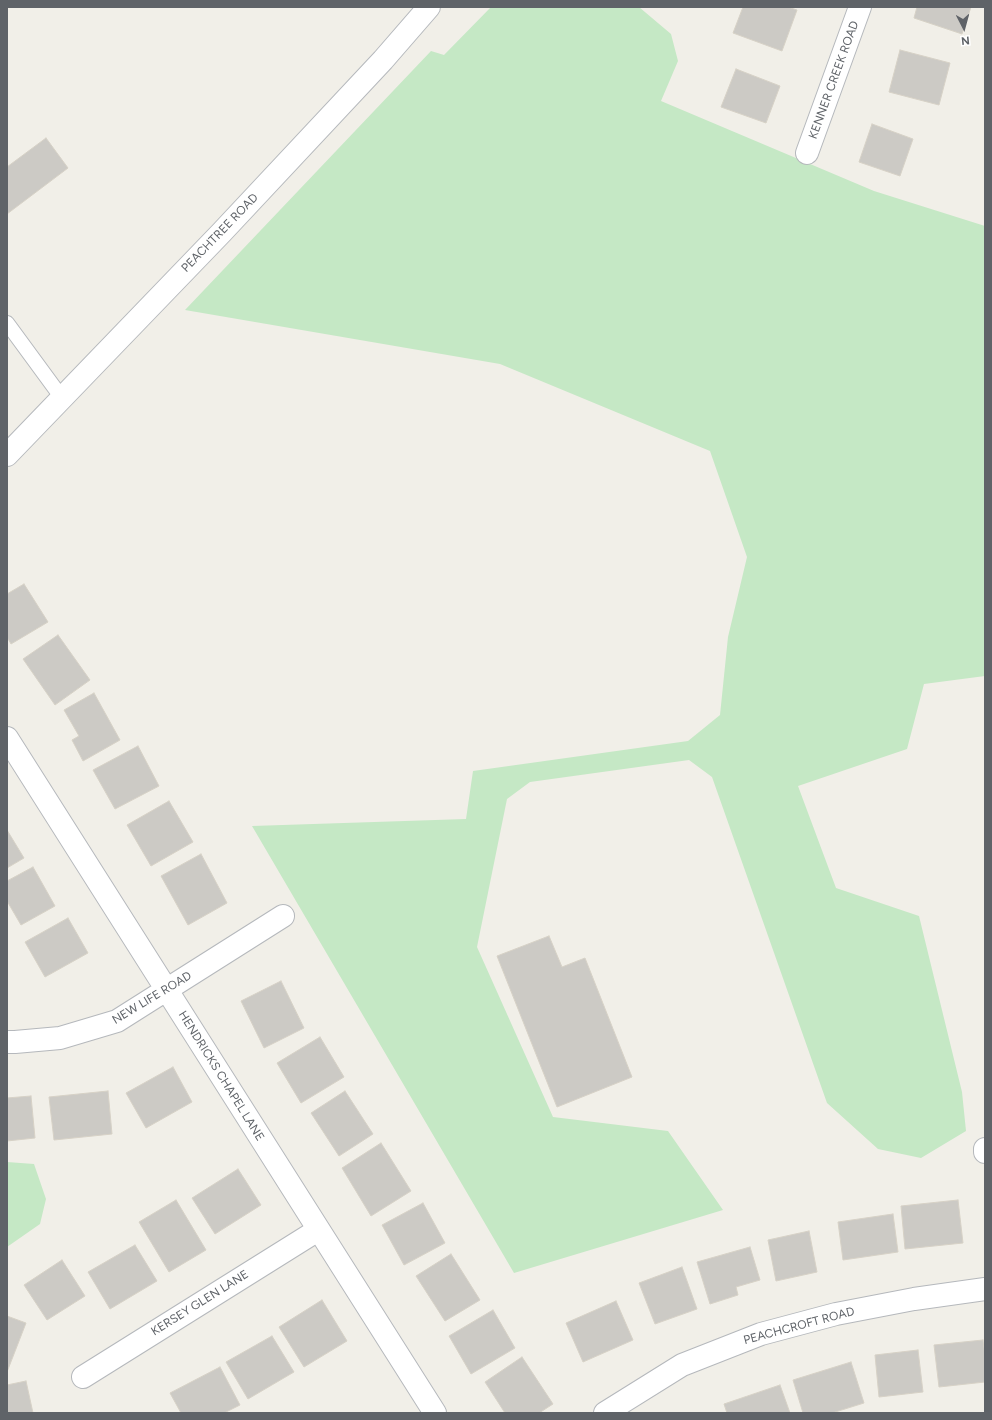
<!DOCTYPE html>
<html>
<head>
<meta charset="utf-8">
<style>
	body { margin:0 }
	#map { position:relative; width:992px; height:1420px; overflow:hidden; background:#f1efe8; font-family:Figtree,sans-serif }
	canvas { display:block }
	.frame { position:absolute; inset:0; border:8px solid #5f6368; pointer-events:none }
	.north { position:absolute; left:944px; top:8px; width:40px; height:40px; -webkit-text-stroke:3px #fff; paint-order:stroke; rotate:174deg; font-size:11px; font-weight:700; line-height:16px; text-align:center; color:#5f6368 }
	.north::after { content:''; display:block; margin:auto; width:14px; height:18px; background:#5f6368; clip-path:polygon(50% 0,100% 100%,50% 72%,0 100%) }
</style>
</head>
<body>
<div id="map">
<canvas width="992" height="1420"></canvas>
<div class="frame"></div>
<div class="north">N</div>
</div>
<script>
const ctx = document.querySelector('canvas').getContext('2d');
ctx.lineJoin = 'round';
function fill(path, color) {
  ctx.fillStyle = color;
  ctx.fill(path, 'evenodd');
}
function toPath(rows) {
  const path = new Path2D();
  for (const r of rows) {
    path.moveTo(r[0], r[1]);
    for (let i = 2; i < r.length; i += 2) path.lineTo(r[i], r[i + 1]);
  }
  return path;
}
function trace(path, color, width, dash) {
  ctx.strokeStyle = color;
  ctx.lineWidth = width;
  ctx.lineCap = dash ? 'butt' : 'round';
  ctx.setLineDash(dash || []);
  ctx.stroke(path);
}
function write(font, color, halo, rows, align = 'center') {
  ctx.font = font + ' Figtree,sans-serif';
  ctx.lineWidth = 3;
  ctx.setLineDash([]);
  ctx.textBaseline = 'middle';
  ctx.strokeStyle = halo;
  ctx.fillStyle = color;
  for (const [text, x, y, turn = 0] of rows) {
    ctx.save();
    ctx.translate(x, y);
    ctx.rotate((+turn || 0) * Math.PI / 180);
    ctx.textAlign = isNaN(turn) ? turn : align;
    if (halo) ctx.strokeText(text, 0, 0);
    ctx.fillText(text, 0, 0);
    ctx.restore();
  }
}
const green = toPath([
	[491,7,639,7,671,34,678,61,661,101,874,191,985,226,985,676,924,684,907,749,798,786,836,888,919,916,962,1092,966,1131,921,1158,878,1149,827,1103,712,777,689,760,530,782,507,799,477,947,553,1117,668,1131,723,1210,514,1273,252,826,466,819,473,771,688,741,720,715,728,637,747,557,710,451,500,364,185,310,431,51,444,55],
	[7,1162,34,1164,46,1199,40,1224,7,1247]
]);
const building = toPath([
	[743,7,788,7,797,10,782,51,733,33,743,7],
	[917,7,971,7,962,34,914,18,917,7],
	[900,50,950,63,939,105,889,92,900,50],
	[736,69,780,86,766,123,721,107,736,69],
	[872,124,913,139,900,176,859,162,872,124],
	[46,138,68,168,7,214,7,167,46,138],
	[24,584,48,622,11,644,7,637,7,594,24,584],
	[58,635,90,680,55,705,23,659,58,635],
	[94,693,120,740,83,761,72,740,79,736,64,710,94,693],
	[138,746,159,786,115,809,93,770,138,746],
	[169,801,193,842,151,866,127,825,169,801],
	[7,830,24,858,7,868,7,830],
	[201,854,227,903,188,925,161,876,201,854],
	[33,867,55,906,21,925,7,901,7,881,33,867],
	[68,918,88,953,45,977,25,942,68,918],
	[549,936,562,967,585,958,632,1077,557,1107,497,956,549,936],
	[281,981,304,1028,264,1048,241,1001,281,981],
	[320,1037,344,1077,301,1103,277,1063,320,1037],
	[173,1067,192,1102,146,1128,126,1093,173,1067],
	[108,1091,112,1134,54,1140,49,1097,108,1091],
	[345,1091,373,1134,339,1156,311,1113,345,1091],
	[31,1096,35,1138,7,1141,7,1098,31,1096],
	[381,1143,411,1191,371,1216,342,1168,381,1143],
	[238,1169,261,1205,215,1234,192,1198,238,1169],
	[176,1200,206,1250,169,1272,139,1222,176,1200],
	[958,1200,963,1243,905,1249,901,1206,958,1200],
	[423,1203,445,1243,404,1265,382,1225,423,1203],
	[893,1214,898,1252,843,1260,838,1222,893,1214],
	[809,1231,817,1272,776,1281,768,1240,809,1231],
	[135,1245,157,1281,110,1309,88,1272,135,1245],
	[750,1247,760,1280,736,1287,738,1295,710,1304,697,1262,750,1247],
	[451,1254,480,1300,445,1321,416,1276,451,1254],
	[62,1260,85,1296,47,1320,24,1285,62,1260],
	[682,1267,697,1309,655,1324,639,1283,682,1267],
	[322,1300,347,1341,304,1367,279,1327,322,1300],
	[616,1301,633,1340,583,1362,566,1323,616,1301],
	[493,1310,515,1348,471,1374,449,1336,493,1310],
	[7,1316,26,1323,7,1372,7,1316],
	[272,1336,294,1372,248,1399,226,1362,272,1336],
	[983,1340,985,1356,985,1382,939,1387,934,1345,983,1340],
	[918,1350,923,1392,879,1397,875,1355,918,1350],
	[522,1357,553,1404,539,1413,505,1413,485,1382,522,1357],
	[851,1362,864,1403,832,1413,803,1413,793,1380,851,1362],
	[220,1367,240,1405,224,1413,181,1413,170,1393,220,1367],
	[26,1381,33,1413,7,1413,7,1385,26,1381],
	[780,1385,790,1413,727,1413,724,1404,780,1385]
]);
const service = toPath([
	[7,323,62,398]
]);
const minor = toPath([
	[807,153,860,7],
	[7,738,435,1413],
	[7,1042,15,1042,60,1038,117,1021,283,916],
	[985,1149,985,1152],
	[83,1377,318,1230],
	[605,1413,682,1365,761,1334,836,1314,914,1299,985,1289]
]);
const tertiary = toPath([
	[7,455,222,232,383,60,429,7]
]);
const streetNames = [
	["KENNER CREEK ROAD",834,80,-70],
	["PEACHTREE ROAD",220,233,-46],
	["NEW LIFE ROAD",152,998,-31],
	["HENDRICKS CHAPEL LANE",221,1076,58],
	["KERSEY GLEN LANE",200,1303,-32],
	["PEACHCROFT ROAD",799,1326,-15]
];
fill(green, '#c5e8c5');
fill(building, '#cccac5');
trace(building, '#d6d1c6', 1);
trace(service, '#b5b8bc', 16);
trace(minor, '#b5b8bc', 24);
trace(tertiary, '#b5b8bc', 24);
trace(service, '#fff', 14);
trace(minor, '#fff', 22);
trace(tertiary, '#fff', 22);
write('12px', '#5f6368', '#fff', streetNames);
</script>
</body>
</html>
